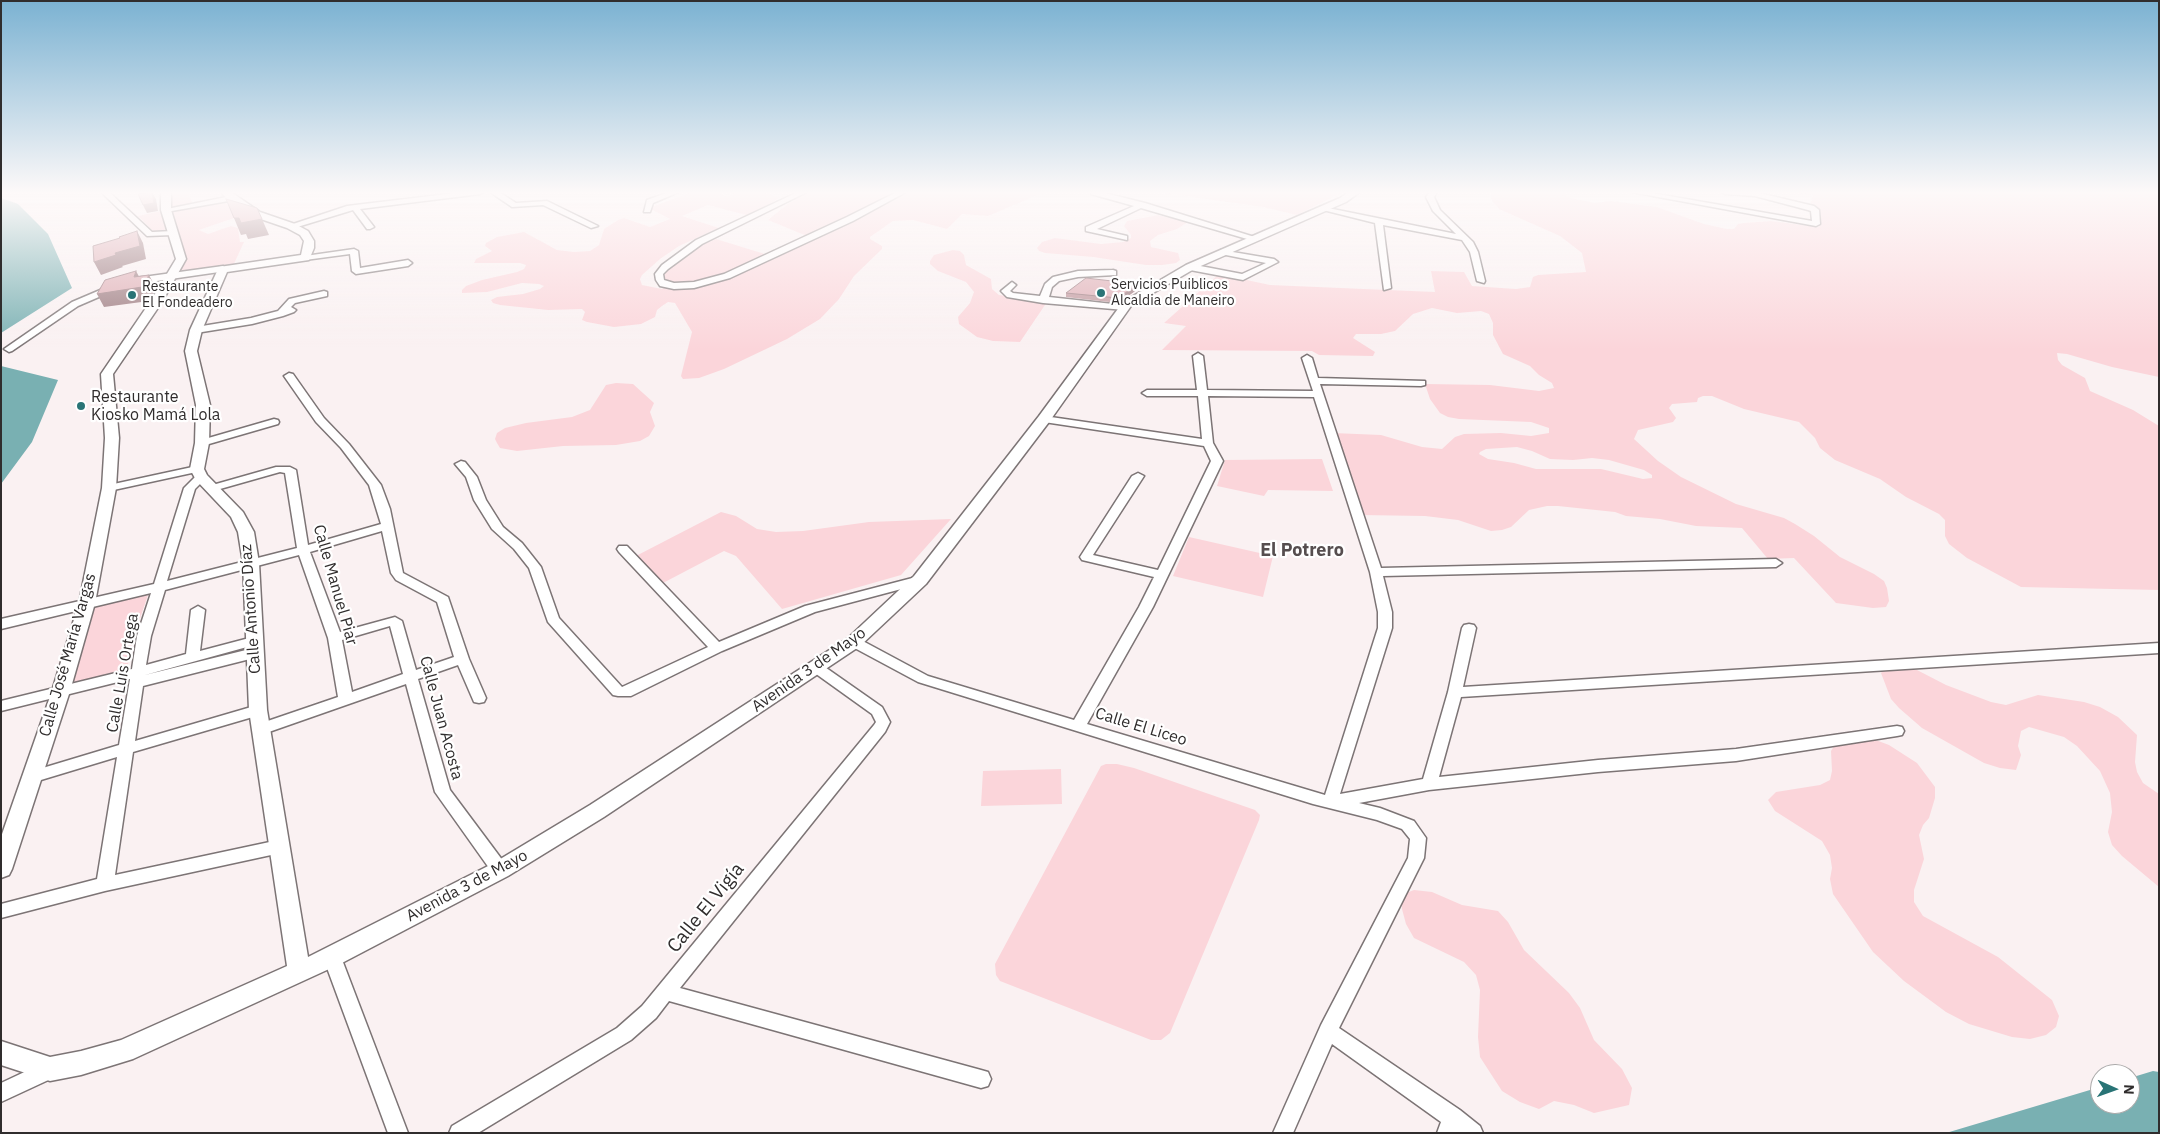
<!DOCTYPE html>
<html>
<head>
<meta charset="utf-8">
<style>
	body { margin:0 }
	#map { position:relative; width:2160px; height:1134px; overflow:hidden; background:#faf1f2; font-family:"IBM Plex Sans",sans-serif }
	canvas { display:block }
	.frame { position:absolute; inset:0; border:2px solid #302d2d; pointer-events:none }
	.north { position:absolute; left:2090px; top:1064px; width:50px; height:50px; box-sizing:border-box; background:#fff; border:1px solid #acabab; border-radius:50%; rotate:92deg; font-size:14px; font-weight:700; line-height:20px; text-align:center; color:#302d2d }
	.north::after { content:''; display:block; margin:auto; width:18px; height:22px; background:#297476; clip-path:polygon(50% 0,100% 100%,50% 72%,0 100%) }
</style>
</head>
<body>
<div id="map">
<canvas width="2160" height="1134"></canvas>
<div class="frame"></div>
<div class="north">N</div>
</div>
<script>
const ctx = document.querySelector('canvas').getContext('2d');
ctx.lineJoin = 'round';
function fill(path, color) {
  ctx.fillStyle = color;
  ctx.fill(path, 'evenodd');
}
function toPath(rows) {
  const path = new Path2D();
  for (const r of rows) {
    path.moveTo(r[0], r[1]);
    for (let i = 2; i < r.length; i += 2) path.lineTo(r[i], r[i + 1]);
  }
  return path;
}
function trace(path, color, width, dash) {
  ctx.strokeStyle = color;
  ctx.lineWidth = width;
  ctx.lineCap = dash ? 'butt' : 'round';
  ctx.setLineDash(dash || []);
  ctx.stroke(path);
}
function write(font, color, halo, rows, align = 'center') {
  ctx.font = font + ' "IBM Plex Sans",sans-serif';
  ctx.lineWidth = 4.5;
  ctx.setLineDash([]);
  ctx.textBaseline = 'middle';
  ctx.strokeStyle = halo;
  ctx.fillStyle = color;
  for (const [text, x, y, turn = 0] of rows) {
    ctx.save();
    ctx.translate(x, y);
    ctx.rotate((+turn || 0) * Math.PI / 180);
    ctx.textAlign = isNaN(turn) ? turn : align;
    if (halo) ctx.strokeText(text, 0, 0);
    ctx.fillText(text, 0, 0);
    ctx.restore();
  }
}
const green = toPath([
	[170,192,188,192,193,204,170,208],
	[692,192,712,192,728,196,738,192,761,192,781,197,750,216,708,205,682,216,719,228,679,246,660,259,642,275,640,279,642,285,662,289,667,285,662,275,663,272,692,249,716,239,768,255,807,236,768,220,789,203,809,192,1045,192,988,216,962,214,947,229,913,220,893,221,870,237,870,239,882,246,882,249,854,276,839,299,820,319,787,339,724,369,699,378,683,379,681,376,692,332,675,303,668,302,662,306,657,310,655,317,641,324,614,327,587,322,582,320,585,312,582,309,548,310,500,305,493,303,491,300,497,297,523,294,540,289,544,286,539,284,522,283,487,292,462,293,462,290,466,286,482,280,517,272,524,269,526,265,520,263,474,263,476,259,492,251,485,246,486,243,497,237,524,232,557,250,574,252,590,251,599,245,604,229,618,220,624,218,650,227,670,219,649,208],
	[1157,192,1329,192,1341,193,1297,215,1263,207],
	[1490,192,1562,192,1570,198,1595,203,1611,201,1657,207,1704,224,1727,229,1734,229,1738,224,1744,223,1771,221,1819,227,1818,209,1810,205,1813,195,1795,192,2159,192,2159,377,2112,367,2067,354,2057,353,2058,360,2062,365,2085,378,2090,391,2133,410,2159,426,2159,590,2021,587,1967,558,1949,544,1945,536,1945,520,1939,514,1906,497,1880,479,1835,460,1820,448,1815,438,1799,422,1744,409,1712,396,1703,396,1698,398,1697,402,1672,404,1669,408,1676,418,1673,422,1638,430,1634,439,1658,461,1681,477,1736,504,1784,518,1795,524,1814,536,1840,557,1874,574,1884,581,1887,588,1889,601,1886,607,1873,608,1836,603,1794,558,1768,559,1742,528,1696,526,1660,519,1626,516,1615,512,1558,506,1547,506,1529,510,1511,527,1502,530,1491,531,1458,520,1425,516,1360,515,1333,433,1381,435,1422,447,1442,449,1455,437,1464,434,1501,433,1531,436,1549,433,1549,428,1531,422,1459,419,1448,417,1440,413,1430,399,1425,384,1490,385,1539,391,1554,388,1552,383,1539,375,1530,366,1503,354,1493,335,1493,323,1489,314,1481,311,1457,313,1432,308,1413,314,1395,331,1381,334,1356,334,1353,338,1375,352,1373,356,1319,355,1312,351,1162,350,1186,326,1164,323,1219,274,1270,285,1435,292,1431,271,1464,272,1472,286,1516,289,1530,287,1533,277,1538,275,1586,272,1582,253,1560,236,1499,209,1492,201],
	[1517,447,1532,451,1550,459,1573,460,1592,458,1609,460,1644,470,1652,475,1652,478,1643,479,1601,469,1536,469,1514,463,1488,459,1479,454,1480,452,1486,449],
	[223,201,243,215,199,230,208,234,231,226,238,228,240,242,244,242,233,266,179,273,186,257,172,211],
	[161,211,167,228,162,231,154,232,138,216],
	[1158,215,1188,222,1177,229,1158,235,1150,241,1151,247,1178,253,1180,260,1176,263,1162,265,1146,265,1093,257,1045,253,1039,251,1037,248,1042,242,1055,238,1101,244,1123,242,1131,238,1131,235,1124,226,1127,221],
	[953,250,960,251,964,255,966,265,991,279,992,289,999,295,1047,302,1020,342,993,341,977,337,959,324,958,317,970,303,974,292,966,282,938,271,930,264,930,261,934,255],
	[616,383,633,384,654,403,650,412,655,426,649,436,640,441,616,445,563,446,517,451,500,448,497,443,495,439,497,433,505,428,526,423,572,417,590,410,606,385],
	[1322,459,1333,491,1268,490,1264,496,1217,486,1225,460],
	[721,512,736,516,757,529,776,532,803,531,869,522,951,519,901,575,782,609,736,556,724,551,663,583,634,557],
	[1189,537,1273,556,1263,597,1173,576],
	[148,595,134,636,127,669,72,683,95,606],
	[1886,666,1917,670,1946,685,1991,702,2006,705,2038,695,2084,702,2100,707,2118,717,2137,735,2135,762,2137,772,2143,783,2159,794,2159,887,2122,856,2112,845,2108,832,2112,812,2110,793,2100,771,2077,746,2064,737,2029,727,2021,731,2018,746,2021,755,2016,770,2000,768,1984,763,1922,728,1899,708,1891,699,1881,673],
	[1873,739,1889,745,1917,763,1935,787,1935,798,1929,818,1923,825,1919,835,1924,859,1914,890,1914,902,1923,916,1998,957,2052,1000,2059,1016,2056,1027,2046,1035,2030,1039,2012,1037,1969,1024,1946,1012,1904,981,1873,952,1833,894,1830,879,1832,868,1830,855,1822,841,1775,811,1768,800,1776,792,1820,785,1830,780,1832,771,1831,751,1836,743],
	[1106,764,1117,764,1134,768,1255,810,1260,815,1259,820,1170,1033,1161,1040,1151,1040,1000,981,996,975,995,964,1101,766],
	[1061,769,1062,804,981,806,983,771],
	[1414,890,1432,892,1462,905,1498,911,1508,922,1524,950,1569,993,1580,1008,1594,1040,1622,1069,1632,1088,1629,1105,1594,1113,1574,1105,1554,1101,1539,1109,1520,1102,1502,1091,1480,1057,1478,1037,1480,990,1476,975,1464,962,1414,938,1406,924,1402,909,1401,895]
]);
const water = toPath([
	[1,198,18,204,48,234,72,288,1,333],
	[1,366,58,380,32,442,1,484],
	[2153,1071,2159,1072,2159,1133,1946,1133,2100,1087,2100,1104,2130,1104,2130,1078]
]);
const minor = toPath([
	[101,192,109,192,152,232,173,231,177,233,173,235,147,236,101,192],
	[464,192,484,192,480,194,360,209,374,227,370,229,367,229,353,210,294,228,287,226,347,206,464,192],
	[490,192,499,192,516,203,547,201,598,226,591,228,543,205,512,207,490,192],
	[669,192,679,192,653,203,650,212,644,212,647,200,669,192],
	[798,192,807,192,702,244,668,269,663,274,664,280,674,283,694,282,724,274,847,217,897,192,906,192,853,221,730,278,694,288,674,289,660,286,656,280,655,274,662,265,696,240,798,192],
	[1091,192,1101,192,1145,203,1261,239,1254,241,1141,208,1097,229,1127,236,1127,240,1086,231,1086,227,1134,206,1091,194,1091,192],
	[1430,192,1437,192,1434,197,1440,210,1473,242,1478,252,1485,281,1484,283,1477,281,1470,252,1462,240,1383,225,1391,288,1384,290,1375,223,1319,209,1323,207,1456,234,1433,211,1426,197,1430,192],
	[1631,192,1646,192,1812,221,1811,211,1808,210,1755,196,1725,194,1721,192,1755,192,1814,206,1819,210,1820,224,1816,226,1631,192],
	[231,196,234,196,234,200,166,212,162,210,231,196],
	[354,249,358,251,360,268,408,260,412,263,408,266,356,274,352,271,350,254,305,260,301,258,305,256,354,249],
	[1221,250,1274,259,1278,262,1243,280,1190,270,1186,267,1190,264,1242,274,1266,263,1221,254,1221,250],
	[223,266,227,269,226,271,136,284,132,281,136,278,223,266],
	[1113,270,1116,271,1116,275,1078,277,1059,281,1052,287,1049,297,1122,305,1125,306,1125,310,1043,303,1007,297,1001,291,1012,282,1016,285,1010,291,1013,293,1040,296,1045,284,1053,277,1078,271,1113,270],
	[112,285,115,286,115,290,78,306,12,351,9,352,4,349,72,302,112,285],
	[324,291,327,292,327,296,295,303,291,307,296,310,294,312,283,316,252,324,196,333,191,330,196,327,251,318,278,311,289,299,324,291],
	[1198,353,1203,356,1207,390,1313,391,1302,358,1307,355,1312,358,1318,378,1425,381,1425,385,1421,386,1320,384,1381,568,1776,559,1782,563,1776,567,1383,576,1392,612,1392,628,1340,794,1423,779,1448,692,1462,628,1464,625,1469,624,1474,625,1476,628,1463,687,2159,643,2159,653,1461,697,1439,777,1598,760,1736,749,1897,726,1902,727,1904,731,1902,735,1897,736,1736,761,1598,772,1429,790,1359,803,1380,808,1414,821,1426,838,1424,858,1339,1028,1460,1110,1480,1126,1483,1133,1437,1133,1441,1122,1332,1044,1293,1133,1273,1133,1321,1025,1408,858,1410,839,1402,829,1377,820,1313,804,918,682,849,645,847,642,849,639,854,637,859,639,928,676,1074,720,1139,607,1154,577,1082,560,1080,557,1132,476,1138,473,1144,476,1093,555,1158,570,1211,461,1204,446,1044,422,1039,419,1044,416,1202,439,1198,396,1147,396,1142,393,1147,390,1197,390,1193,356,1198,353],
	[1208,396,1314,397,1370,572,1378,612,1378,628,1325,795,1087,724,1153,607,1223,461,1213,443,1208,396],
	[289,373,293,374,324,418,349,444,381,485,390,509,403,573,448,597,449,600,469,659,486,698,484,702,479,703,474,702,458,665,418,679,450,790,506,865,508,870,506,875,500,877,494,875,435,792,406,684,266,733,261,734,256,733,254,729,256,725,338,697,328,638,299,555,165,590,151,636,146,665,186,654,191,610,198,606,205,610,200,651,253,637,258,638,260,641,258,644,145,675,254,648,259,650,261,653,259,656,254,658,143,686,135,741,258,705,263,706,265,710,263,714,133,752,115,875,279,840,285,842,287,847,285,852,105,891,1,918,1,904,97,879,117,757,31,783,26,781,23,777,26,773,119,745,130,679,1,711,1,701,132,669,137,636,151,593,1,629,1,619,154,584,184,488,197,475,205,475,207,477,195,489,167,581,297,548,285,473,280,472,213,491,207,488,209,486,276,467,290,467,296,470,308,545,381,524,369,485,341,448,316,422,284,376,289,373],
	[382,531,391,573,396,580,437,602,454,657,416,670,402,621,395,617,340,632,310,552,382,531],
	[390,626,403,674,352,692,342,640,390,626],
	[274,419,278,420,279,422,278,424,202,446,197,443,198,441,274,419],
	[461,461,465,462,477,477,486,500,503,527,522,543,541,567,559,618,622,687,708,647,619,552,617,549,619,546,627,546,719,642,805,606,920,576,926,580,924,583,815,612,722,651,631,696,618,696,613,695,548,622,529,568,514,549,492,529,474,500,466,477,455,464,461,461],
	[197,466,201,467,203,469,201,471,109,491,103,488,109,485,197,466],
	[817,663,822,665,882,707,890,722,885,732,680,988,981,1070,988,1072,991,1079,988,1086,981,1088,669,1001,656,1018,631,1040,478,1133,449,1133,452,1126,617,1028,642,1006,874,725,876,722,872,714,812,671,810,668,812,665,817,663],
	[332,949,338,951,341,957,408,1133,388,1133,323,957,326,951,332,949],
	[50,1060,57,1062,60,1069,57,1076,1,1102,1,1083,50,1060]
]);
const tertiary = toPath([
	[161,192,171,192,171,210,186,259,162,302,113,374,119,438,116,488,95,603,70,691,12,869,9,875,1,878,1,837,52,691,79,603,102,488,105,438,101,374,150,302,176,259,161,210,161,192],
	[221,192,231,192,260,212,295,224,308,231,314,241,314,248,309,260,227,272,202,330,197,351,210,405,209,443,204,469,207,475,243,512,254,532,259,563,267,710,308,957,492,864,590,805,848,638,914,576,1039,416,1123,302,1186,265,1340,198,1349,192,1360,192,1346,202,1194,269,1131,306,1049,422,926,584,860,646,604,817,508,876,340,964,133,1059,81,1075,50,1081,1,1065,1,1041,50,1057,81,1051,121,1040,287,966,249,710,243,563,238,532,231,517,196,480,190,469,195,443,196,405,185,351,190,330,219,267,301,255,304,241,300,235,287,228,252,216,228,200,221,192]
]);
const wall = toPath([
	[1138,289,1118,303,1066,297,1066,293]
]);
const shadedWall = toPath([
	[152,192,156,199,158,211,147,213,143,205],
	[234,218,239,218,262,219,269,235,248,239,246,234,241,235],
	[137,231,143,243,146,259,122,266,123,267,101,275,94,262,115,253],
	[136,271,143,284,149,275,156,288,149,301,104,307,97,294,134,277],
	[1138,284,1138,289,1118,303,1118,298]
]);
const building = toPath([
	[151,192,152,192,154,203,143,205,138,194,151,192],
	[226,199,257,208,262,219,241,223,239,218,234,218,226,199],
	[137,231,140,246,115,253,116,255,94,262,93,246,120,238,119,237,137,231],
	[136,271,134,277,149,275,142,287,97,294,105,280,136,271],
	[1086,278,1138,284,1118,298,1066,293,1086,278]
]);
const markers = [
	[1101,293,5,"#297476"],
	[132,295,5,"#297476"],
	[81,406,5,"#297476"]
];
const farPoinames = [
	["Servicios Puiblicos",1111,285],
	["Alcaldia de Maneiro",1111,301],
	["Restaurante",142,287],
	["El Fondeadero",142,303]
];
const poiNames = [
	["Restaurante",91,397],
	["Kiosko Mamá Lola",91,415]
];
const streetNames = [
	["Calle Manuel Piar",335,585,74],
	["Calle Antonio Díaz",251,609,-94],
	["Calle José María Vargas",68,655,-74],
	["Avenida 3 de Mayo",809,670,-35],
	["Calle Luis Ortega",123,673,-80],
	["Calle Juan Acosta",441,718,75],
	["Calle El Liceo",1141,727,17],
	["Avenida 3 de Mayo",467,886,-28]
];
const neighbourhoodNames = [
	["El Potrero",1302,551]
];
const nearStreetnames = [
	["Calle El Vigía",706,908,-51]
];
fill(green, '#fbd5da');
fill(water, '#79b0b2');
trace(minor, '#7c7475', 3);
trace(tertiary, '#7c7475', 3);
fill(minor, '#fff');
fill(tertiary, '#fff');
fill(wall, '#bf959b');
fill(shadedWall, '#9b797e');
fill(building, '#deadb4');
trace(building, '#9b797e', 1);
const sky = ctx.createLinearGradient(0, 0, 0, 350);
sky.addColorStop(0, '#7bb2d2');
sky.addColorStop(0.55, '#fdf9f9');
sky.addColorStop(1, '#fdf9f900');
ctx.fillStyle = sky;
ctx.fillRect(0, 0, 2160, 350);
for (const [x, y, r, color] of markers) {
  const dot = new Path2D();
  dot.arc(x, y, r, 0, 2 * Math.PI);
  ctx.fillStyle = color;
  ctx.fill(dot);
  trace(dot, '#fff', 2);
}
write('14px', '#302d2d', '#fff', farPoinames, 'left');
write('16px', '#302d2d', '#fff', poiNames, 'left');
write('16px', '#302d2d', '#fff', streetNames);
write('bold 18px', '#564e4f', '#fff', neighbourhoodNames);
write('19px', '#302d2d', '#fff', nearStreetnames);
</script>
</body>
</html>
